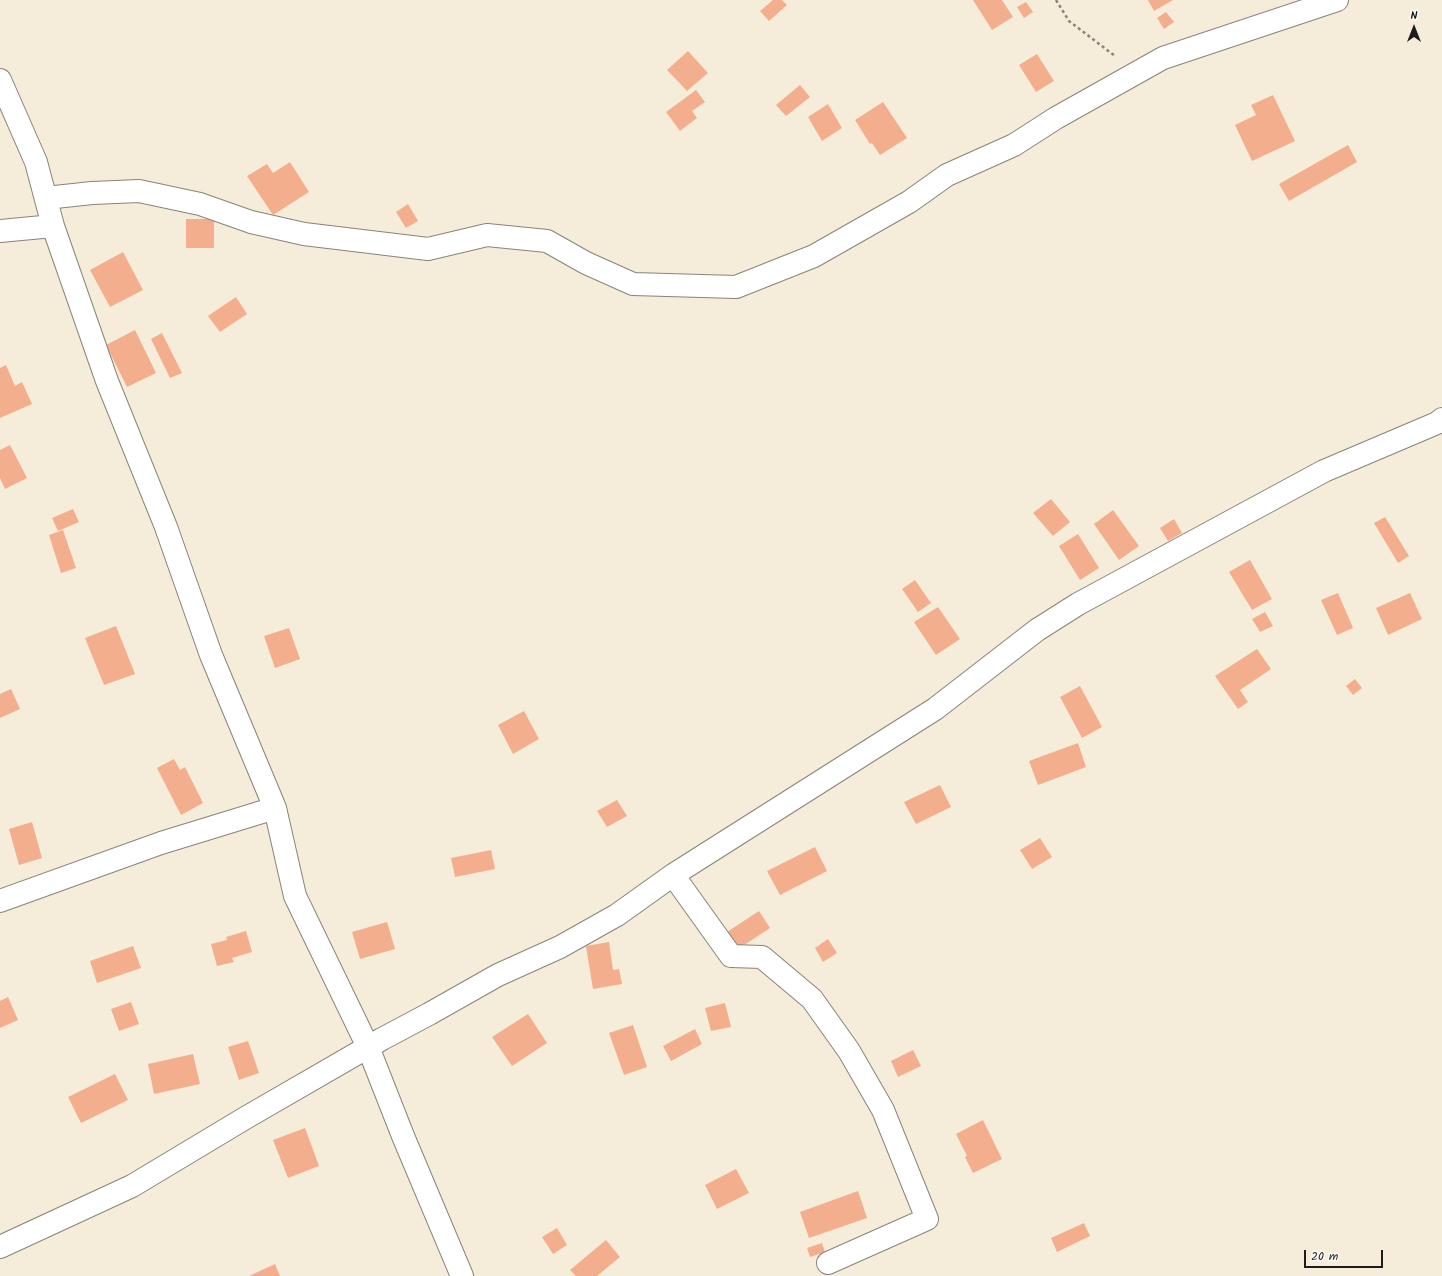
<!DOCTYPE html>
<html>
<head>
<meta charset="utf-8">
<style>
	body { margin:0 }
	#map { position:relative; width:1442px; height:1276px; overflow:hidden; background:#f5ecd9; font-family:Kalam,sans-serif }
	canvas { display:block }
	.north { position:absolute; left:1394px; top:8px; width:40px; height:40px; -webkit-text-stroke:3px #fdfcf7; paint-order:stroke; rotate:0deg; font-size:11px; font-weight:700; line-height:16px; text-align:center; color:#1c1c1c }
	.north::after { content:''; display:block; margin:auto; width:14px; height:18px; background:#1c1c1c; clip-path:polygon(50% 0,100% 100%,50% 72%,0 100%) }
	.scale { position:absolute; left:1304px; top:1250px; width:79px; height:18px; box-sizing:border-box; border:2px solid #1c1c1c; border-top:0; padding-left:5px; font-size:12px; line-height:14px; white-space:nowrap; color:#1c1c1c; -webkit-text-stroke:3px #fdfcf7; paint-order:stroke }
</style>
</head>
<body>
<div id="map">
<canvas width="1442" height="1276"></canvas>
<div class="north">N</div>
<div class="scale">20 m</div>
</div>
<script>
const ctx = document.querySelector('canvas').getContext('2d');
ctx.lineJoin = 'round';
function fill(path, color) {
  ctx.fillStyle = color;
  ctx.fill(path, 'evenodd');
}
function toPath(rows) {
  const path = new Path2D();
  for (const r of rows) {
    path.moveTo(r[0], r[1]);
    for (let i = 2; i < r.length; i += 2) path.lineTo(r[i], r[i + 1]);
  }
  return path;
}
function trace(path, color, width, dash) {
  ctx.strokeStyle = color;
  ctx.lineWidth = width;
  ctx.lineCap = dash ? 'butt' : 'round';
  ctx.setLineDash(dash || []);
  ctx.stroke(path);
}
const building = toPath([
	[773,0,782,0,787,5,769,21,760,11],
	[973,0,1002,0,1013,17,992,30],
	[1148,0,1173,0,1154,11],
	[1026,2,1033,12,1024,18,1017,7],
	[1166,12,1174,22,1164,29,1157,18],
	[688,51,708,73,687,91,667,70],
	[1037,54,1054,81,1036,92,1019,65],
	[800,85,810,97,786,116,776,105],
	[696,90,705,102,692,111,697,118,680,131,666,112],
	[1273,95,1295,141,1252,161,1235,125,1256,115,1251,105],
	[883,102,907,138,880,155,872,143,870,144,855,120],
	[828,104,842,128,822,141,808,117],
	[1348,145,1357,162,1289,201,1279,184],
	[290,162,309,192,273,215,247,176,267,164,273,173],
	[408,204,418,221,406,228,396,212],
	[186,219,214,219,214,248,186,248],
	[123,252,143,290,110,307,90,270],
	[236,297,247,314,220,332,208,316],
	[135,330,156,373,127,387,106,345],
	[162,333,182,373,170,378,151,339],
	[6,365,15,386,22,382,32,404,0,418,0,368],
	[10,445,27,478,5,489,0,478,0,450],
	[1051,499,1070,522,1053,536,1033,513],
	[73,509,79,522,58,531,52,518],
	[1113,510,1139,546,1119,560,1094,524],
	[1385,517,1409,556,1398,563,1374,523],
	[1174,519,1182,533,1168,541,1160,528],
	[63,530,76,568,61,573,49,535],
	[1078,534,1099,568,1080,580,1059,546],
	[1250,560,1272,599,1252,610,1229,572],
	[915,580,931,603,918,612,902,589],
	[1338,593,1353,628,1337,635,1321,600],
	[1410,593,1422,619,1388,635,1376,608],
	[938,607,960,639,936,655,914,622],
	[1265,612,1273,626,1260,632,1252,619],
	[116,626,135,674,104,685,85,638],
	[289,628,300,659,275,668,264,636],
	[1257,649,1271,669,1240,690,1248,702,1238,709,1215,676],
	[1355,679,1362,688,1353,695,1346,686],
	[1080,686,1102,727,1082,738,1060,697],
	[11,689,20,709,0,718,0,694],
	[524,711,539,739,513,754,498,725],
	[1078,743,1086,767,1038,785,1029,761],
	[174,759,180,770,185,767,203,803,181,815,157,768],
	[940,785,951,807,916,824,904,802],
	[617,800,627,816,607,827,597,811],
	[32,822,42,858,19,865,9,829],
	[1040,838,1052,857,1032,869,1020,850],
	[815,847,827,871,780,895,767,871],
	[491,850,495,869,455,877,451,858],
	[759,911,770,928,735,951,724,934],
	[387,922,395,949,360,959,352,932],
	[246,931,252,952,232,958,234,962,217,966,211,944,227,940,226,937],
	[828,939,837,953,823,962,815,948],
	[609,942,613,970,619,969,622,984,593,989,586,946],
	[133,946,141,968,97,983,90,961],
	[8,997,18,1020,0,1028,0,1001],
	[131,1002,139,1024,119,1031,111,1009],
	[725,1003,731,1027,711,1031,705,1008],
	[528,1014,547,1043,512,1066,492,1037],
	[633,1025,647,1067,624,1075,609,1033],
	[695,1029,702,1044,671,1061,663,1046],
	[248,1041,259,1073,239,1080,228,1047],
	[913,1050,921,1066,898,1077,891,1061],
	[193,1054,200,1084,154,1094,148,1064],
	[115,1074,128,1100,81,1123,68,1097],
	[983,1120,1002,1159,973,1173,965,1157,967,1156,956,1134],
	[305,1128,319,1166,288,1178,273,1140],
	[736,1169,749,1193,717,1209,705,1185],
	[858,1191,867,1218,809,1238,800,1212],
	[1084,1223,1090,1236,1057,1252,1051,1238],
	[557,1228,567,1245,553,1254,542,1237],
	[606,1240,620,1257,597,1276,576,1276,570,1270],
	[822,1243,825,1252,810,1257,807,1248],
	[275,1264,280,1276,249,1276]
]);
const path = toPath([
	[1056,0,1069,21,1115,56]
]);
const minor = toPath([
	[0,80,36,162,53,226,107,381,166,527,211,655,275,808,295,896,368,1047,403,1136,462,1276],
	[46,198,92,193,139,191,200,204,251,222,304,234,428,249,487,235,547,241,586,263,633,284,736,287,814,256,909,202,947,175,1014,145,1056,118,1163,58,1337,0],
	[0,231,53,226],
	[673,875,731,956,762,957,812,999,849,1051,883,1110,927,1219,828,1263],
	[0,901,161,843,275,808],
	[0,1247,132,1186,247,1117,382,1039,429,1014,498,975,560,947,617,915,673,875,935,709,1037,630,1078,604,1324,471,1437,423,1442,419]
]);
fill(building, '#f3af8d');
trace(minor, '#88847a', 24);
trace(path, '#88847a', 2.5, [3, 3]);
trace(minor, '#fff', 22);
</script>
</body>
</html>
